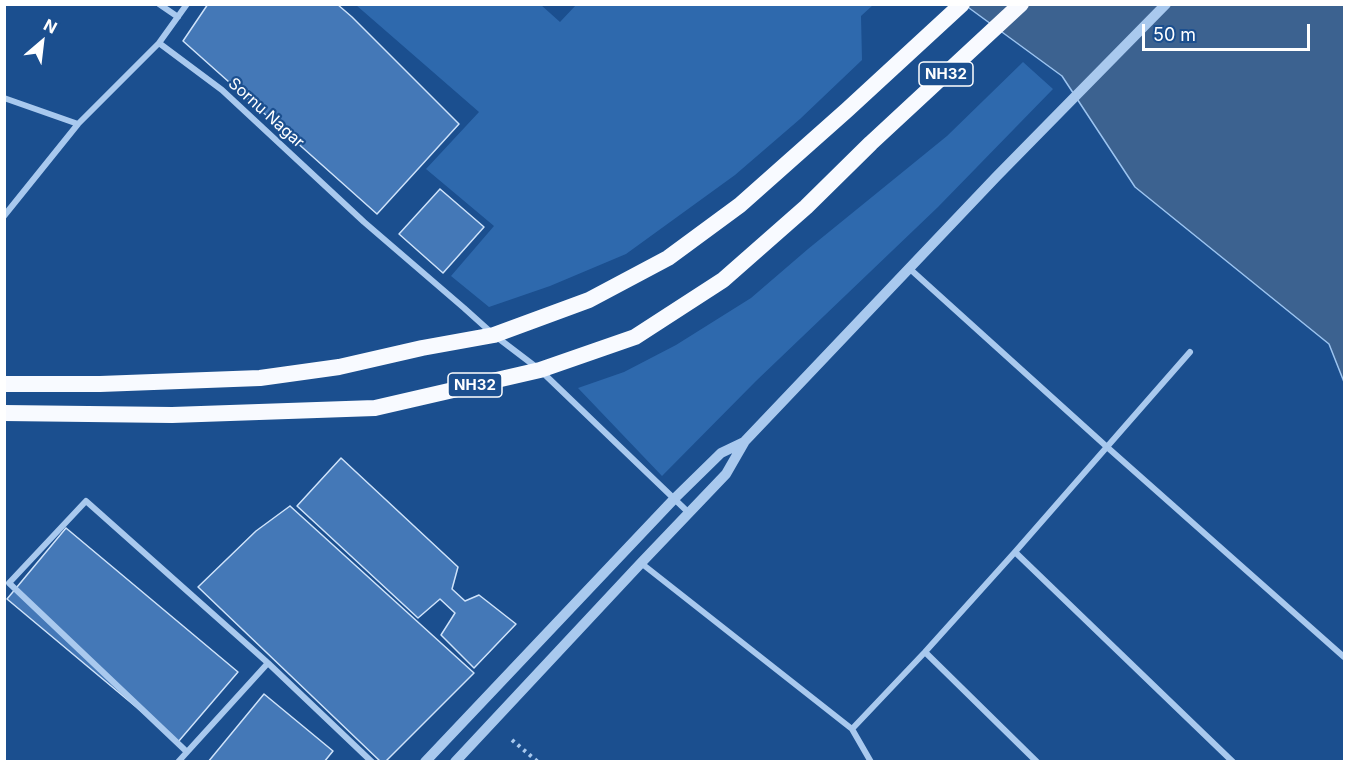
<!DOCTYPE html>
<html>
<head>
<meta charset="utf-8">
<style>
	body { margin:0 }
	#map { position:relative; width:1349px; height:766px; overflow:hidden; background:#1b4f8f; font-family:Inter,sans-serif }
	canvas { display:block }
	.frame { position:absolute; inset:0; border:6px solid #fff; pointer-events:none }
	.north { position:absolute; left:12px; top:12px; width:60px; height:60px; -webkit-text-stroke:4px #1b4f8f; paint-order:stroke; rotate:28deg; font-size:16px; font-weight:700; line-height:24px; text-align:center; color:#fff }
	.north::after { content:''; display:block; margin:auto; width:21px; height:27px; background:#fff; clip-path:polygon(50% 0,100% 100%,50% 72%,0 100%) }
	.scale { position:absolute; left:1142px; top:24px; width:168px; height:27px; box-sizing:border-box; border:3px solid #fff; border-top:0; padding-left:8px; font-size:18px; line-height:21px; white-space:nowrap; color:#fff; -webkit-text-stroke:4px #1b4f8f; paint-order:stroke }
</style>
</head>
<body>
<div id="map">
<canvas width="1349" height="766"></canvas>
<div class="frame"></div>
<div class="north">N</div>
<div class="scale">50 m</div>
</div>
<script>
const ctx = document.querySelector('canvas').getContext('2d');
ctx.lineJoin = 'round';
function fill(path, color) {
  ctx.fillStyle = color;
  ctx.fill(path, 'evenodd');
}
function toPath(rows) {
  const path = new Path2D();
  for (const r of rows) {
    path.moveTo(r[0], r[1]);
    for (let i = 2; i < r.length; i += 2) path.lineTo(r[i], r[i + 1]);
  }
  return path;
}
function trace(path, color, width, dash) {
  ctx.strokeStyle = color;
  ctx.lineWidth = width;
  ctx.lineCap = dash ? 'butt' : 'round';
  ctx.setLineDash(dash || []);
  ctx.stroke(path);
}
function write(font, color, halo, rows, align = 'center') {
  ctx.font = font + ' Inter,sans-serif';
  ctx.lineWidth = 4.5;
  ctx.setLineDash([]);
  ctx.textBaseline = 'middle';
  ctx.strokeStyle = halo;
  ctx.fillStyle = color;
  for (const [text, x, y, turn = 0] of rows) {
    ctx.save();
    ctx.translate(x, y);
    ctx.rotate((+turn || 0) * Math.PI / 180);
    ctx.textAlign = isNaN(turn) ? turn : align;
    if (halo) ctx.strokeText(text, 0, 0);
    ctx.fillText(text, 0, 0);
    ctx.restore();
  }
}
const green = toPath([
	[356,5,541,5,560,22,576,5,873,5,861,16,862,60,800,119,735,175,626,254,550,286,489,307,451,276,494,226,426,169,479,112],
	[1023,62,1053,89,938,207,756,381,662,476,578,388,624,372,676,345,751,298,808,249,947,136]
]);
const water = toPath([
	[965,5,1344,5,1344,382,1329,344,1135,187,1062,76,965,5]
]);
const building = toPath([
	[208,4,337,4,352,17,459,124,377,214,183,41,208,4],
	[440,189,484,227,443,273,399,234,440,189],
	[341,458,458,567,452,589,465,601,479,595,516,624,474,668,441,635,455,613,440,599,418,618,297,506,341,458],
	[290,506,474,673,385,762,381,762,198,587,256,531,290,506],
	[66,528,238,672,178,742,7,599,66,528],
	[264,694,333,751,324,762,208,762,264,694]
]);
const path = toPath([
	[512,740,538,762]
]);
const minor = toPath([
	[159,4,178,17],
	[159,43,187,4],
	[4,98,78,124,159,43,222,90,364,222,464,308,494,335,540,370,689,513],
	[4,216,78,124],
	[910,269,1107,447,1344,657],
	[1015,552,1233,762],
	[641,563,852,729],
	[925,652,1037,762],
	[187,752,9,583,86,501,268,663,372,762],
	[178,762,268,663],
	[871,762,852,729,925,652,1015,552,1190,352]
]);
const tertiary = toPath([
	[425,762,674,499,721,453,744,442],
	[455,762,641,563,726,474,745,441,997,176,1166,4]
]);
const trunk = toPath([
	[4,384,100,384,260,378,339,367,422,348,494,335,589,300,668,258,740,205,847,110,962,4],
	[4,413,172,415,375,408,540,370,635,337,723,280,806,207,871,143,1021,4]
]);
const shields = [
	[946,74,54],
	[475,385,54]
];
const shieldNames = [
	["NH32",946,74],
	["NH32",475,385]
];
const streetNames = [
	["Sornu Nagar",266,113,42]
];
fill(green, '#2e69ad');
fill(water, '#3c6290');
trace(water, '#9cc4f0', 1.5);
fill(building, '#4478b7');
trace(building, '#cfe3fa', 1.5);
trace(path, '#a9c9ee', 4, [3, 4.5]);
trace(minor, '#a9c9ee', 6);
trace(tertiary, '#a9c9ee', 10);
trace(trunk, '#f8faff', 16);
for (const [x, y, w] of shields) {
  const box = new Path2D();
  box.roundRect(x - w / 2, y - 12, w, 24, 4.5);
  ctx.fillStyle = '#1b4f8f';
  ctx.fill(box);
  trace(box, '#fff', 1.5);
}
write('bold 15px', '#fff', null, shieldNames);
write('16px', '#fff', '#1b4f8f', streetNames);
</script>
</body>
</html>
